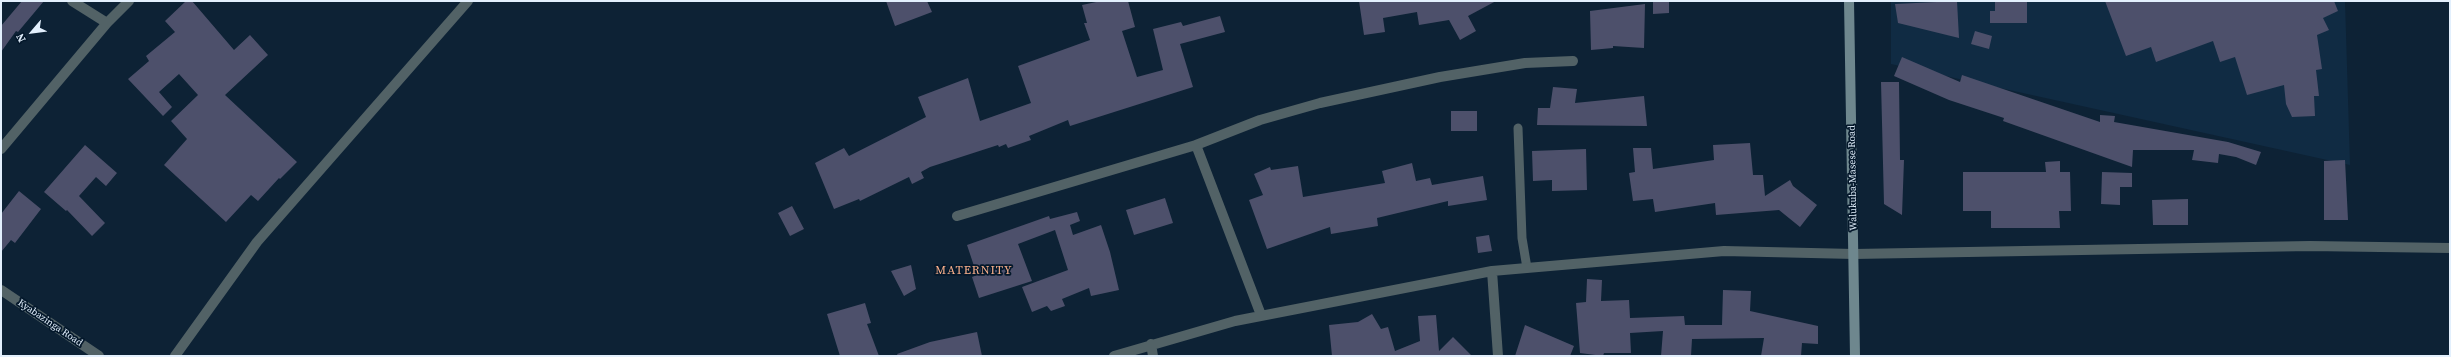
<!DOCTYPE html>
<html>
<head>
<meta charset="utf-8">
<style>
	body { margin:0 }
	#map { position:relative; width:2451px; height:357px; overflow:hidden; background:#0d2235; font-family:"Source Serif 4",serif }
	canvas { display:block }
	.frame { position:absolute; inset:0; border:2px solid #e3f0fd; pointer-events:none }
	.north { position:absolute; left:12px; top:12px; width:40px; height:40px; -webkit-text-stroke:3px #04182b; paint-order:stroke; rotate:242deg; font-size:11px; font-weight:700; line-height:16px; text-align:center; color:#e3f0fd }
	.north::after { content:''; display:block; margin:auto; width:14px; height:18px; background:#e3f0fd; clip-path:polygon(50% 0,100% 100%,50% 72%,0 100%) }
</style>
</head>
<body>
<div id="map">
<canvas width="2451" height="357"></canvas>
<div class="frame"></div>
<div class="north">N</div>
</div>
<script>
const ctx = document.querySelector('canvas').getContext('2d');
ctx.lineJoin = 'round';
function fill(path, color) {
  ctx.fillStyle = color;
  ctx.fill(path, 'evenodd');
}
function toPath(rows) {
  const path = new Path2D();
  for (const r of rows) {
    path.moveTo(r[0], r[1]);
    for (let i = 2; i < r.length; i += 2) path.lineTo(r[i], r[i + 1]);
  }
  return path;
}
function trace(path, color, width, dash) {
  ctx.strokeStyle = color;
  ctx.lineWidth = width;
  ctx.lineCap = dash ? 'butt' : 'round';
  ctx.setLineDash(dash || []);
  ctx.stroke(path);
}
function write(font, color, halo, rows, align = 'center') {
  ctx.font = font + ' "Source Serif 4",serif';
  ctx.lineWidth = 3.5;
  ctx.setLineDash([]);
  ctx.textBaseline = 'middle';
  ctx.strokeStyle = halo;
  ctx.fillStyle = color;
  for (const [text, x, y, turn = 0] of rows) {
    ctx.save();
    ctx.translate(x, y);
    ctx.rotate((+turn || 0) * Math.PI / 180);
    ctx.textAlign = isNaN(turn) ? turn : align;
    if (halo) ctx.strokeText(text, 0, 0);
    ctx.fillText(text, 0, 0);
    ctx.restore();
  }
}
const built = toPath([
	[1891,1,2345,1,2350,165,1891,64]
]);
const building = toPath([
	[22,1,44,1,18,32,16,31,1,52,1,26],
	[186,1,192,1,234,50,250,35,268,55,225,95,297,162,280,179,279,178,258,201,251,195,226,222,164,165,187,139,171,121,198,95,179,74,159,92,172,107,163,116,128,79,149,61,146,56,175,32,165,21],
	[886,1,927,1,932,12,895,26],
	[1101,1,1128,1,1135,27,1122,31,1137,77,1163,70,1153,29,1181,22,1183,26,1220,16,1225,32,1180,44,1193,87,1070,126,1068,120,1029,136,1031,140,1008,148,1006,144,999,147,998,145,930,167,921,172,924,178,912,184,909,177,860,201,859,199,834,209,815,163,844,148,849,156,926,117,918,97,968,78,980,121,1031,103,1018,66,1090,40,1084,23,1087,23,1082,5],
	[1359,1,1496,1,1468,16,1476,31,1460,40,1449,20,1419,25,1417,12,1383,18,1385,32,1364,35],
	[1653,1,1669,1,1669,13,1653,14],
	[1957,1,1959,38,1898,23,1895,4],
	[1995,1,2027,1,2027,23,1990,23,1990,11,1995,11],
	[2105,1,2334,1,2338,11,2323,18,2329,30,2317,35,2322,69,2316,70,2319,96,2314,96,2315,116,2292,117,2286,104,2284,85,2247,95,2235,57,2220,62,2213,41,2156,62,2151,47,2126,56],
	[1645,4,1644,48,1613,46,1613,48,1591,50,1590,11],
	[1975,31,1992,36,1989,49,1971,44],
	[1902,57,1960,82,1962,75,2100,122,2100,115,2115,116,2114,122,2228,142,2261,152,2256,165,2236,157,2219,154,2218,163,2192,160,2194,150,2133,150,2132,167,2003,121,2004,118,1949,100,1894,76],
	[1881,82,1899,82,1900,160,1904,160,1902,215,1884,204],
	[1553,87,1577,89,1575,103,1644,96,1647,126,1537,125,1538,108,1550,108],
	[1451,111,1477,111,1477,131,1451,131],
	[1750,143,1753,175,1763,175,1765,196,1790,180,1793,186,1817,205,1800,227,1779,210,1716,215,1715,203,1655,212,1653,199,1633,201,1629,173,1635,172,1633,148,1651,148,1653,169,1714,160,1713,145],
	[85,145,117,173,106,186,96,177,79,196,105,223,92,236,67,210,66,211,44,192],
	[1586,149,1587,190,1552,191,1552,180,1533,181,1532,151],
	[2345,160,2348,220,2324,220,2324,161],
	[2060,161,2060,172,2070,172,2071,211,2059,211,2060,228,1991,228,1991,211,1963,211,1963,172,2046,172,2045,162],
	[1412,163,1416,181,1430,178,1432,185,1483,176,1487,200,1448,206,1448,201,1377,218,1378,226,1331,234,1330,227,1267,249,1249,200,1263,195,1254,174,1270,167,1271,170,1298,166,1303,197,1385,183,1382,171],
	[2102,172,2132,173,2132,187,2120,187,2120,205,2101,204],
	[19,191,41,209,15,243,11,240,1,252,1,214],
	[1165,198,1173,223,1134,235,1126,210],
	[2188,199,2188,225,2153,225,2152,200],
	[792,206,804,229,790,236,778,213],
	[1077,212,1080,221,1070,225,1073,235,1101,225,1110,252,1119,290,1091,296,1089,288,1062,299,1065,306,1051,311,1047,306,1032,312,1022,287,1068,270,1055,230,1018,244,1032,281,979,298,972,277,977,275,967,245,1049,216,1050,219],
	[1489,235,1492,251,1478,253,1476,237],
	[911,265,916,289,904,296,891,271],
	[1587,279,1602,280,1601,301,1629,300,1630,318,1684,316,1685,325,1722,325,1723,290,1751,291,1750,311,1818,326,1818,344,1802,343,1801,356,1761,356,1764,338,1692,339,1691,356,1661,356,1663,331,1630,333,1631,353,1604,353,1603,356,1580,353,1576,303,1586,302],
	[865,303,871,323,867,324,879,356,840,356,827,314],
	[1372,314,1381,329,1388,327,1395,351,1420,341,1418,316,1436,315,1439,351,1453,337,1472,356,1332,356,1329,325,1358,322],
	[1525,325,1574,346,1570,356,1515,356],
	[977,332,982,356,898,356,897,354,930,342]
]);
const lane = toPath([
	[1518,128,1522,238,1527,268]
]);
const street = toPath([
	[72,1,107,23],
	[1196,145,1260,120,1320,103,1440,77,1525,63,1573,61],
	[1,149,107,23,129,1],
	[957,216,1196,145,1261,315],
	[1492,271,1498,356],
	[1,290,99,356],
	[1151,344,1153,356],
	[175,356,257,242,468,1],
	[1114,356,1235,321,1492,271,1724,251,1854,254,2310,246,2450,248]
]);
const secondary = toPath([
	[1849,1,1855,356]
]);
const streetNames = [
	["Walukuba-Masese Road",1853,178,-91],
	["Kyabazinga Road",50,323,34]
];
const quarterNames = [
	["MATERNITY",974,271]
];
fill(built, '#102b43');
fill(building, '#4d506b');
trace(lane, '#526266', 9);
trace(street, '#526266', 10);
trace(secondary, '#6e878e', 10);
write('10px', '#e3f0fd', '#04182b', streetNames);
ctx.letterSpacing = '1px';
write('12px', '#fbb18c', '#04182b', quarterNames);
ctx.letterSpacing = '0px';
</script>
</body>
</html>
